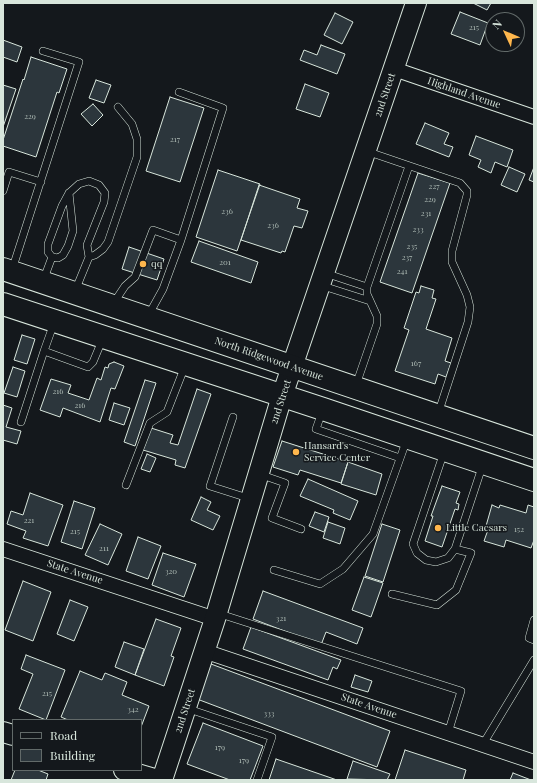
<!DOCTYPE html>
<html>
<head>
<meta charset="utf-8">
<style>
	body { margin:0 }
	#map { position:relative; width:537px; height:783px; overflow:hidden; background:#14181c; font-family:"Playfair Display",serif }
	canvas { display:block }
	.frame { position:absolute; inset:0; border:4px solid #d8e6dc; pointer-events:none }
	.legend { position:absolute; left:12px; top:719px; width:130px; height:52px; box-sizing:border-box; background:#14181c; border:1px solid #626a69; margin:0; padding:5px 7px; list-style:none; font-size:12px; color:#d8e6dc }
	.legend li { display:flex; align-items:center; gap:8px; height:20px }
	.legend b { width:20px; border:1px solid #626a69 }
	.north { position:absolute; left:485px; top:12px; width:40px; height:40px; box-sizing:border-box; background:#14181c; border:1px solid #626a69; border-radius:50%; rotate:314deg; font-size:11px; font-weight:700; line-height:16px; text-align:center; color:#d8e6dc }
	.north::after { content:''; display:block; margin:auto; width:14px; height:18px; background:#ffb74d; clip-path:polygon(50% 0,100% 100%,50% 72%,0 100%) }
</style>
</head>
<body>
<div id="map">
<canvas width="537" height="783"></canvas>
<div class="frame"></div>
<ul class="legend">
<li><b style="height:5px;background:#14181c"></b>Road</li>
<li><b style="height:11px;background:#2c363c"></b>Building</li>
</ul>
<div class="north">N</div>
</div>
<script>
const ctx = document.querySelector('canvas').getContext('2d');
ctx.lineJoin = 'round';
function fill(path, color) {
  ctx.fillStyle = color;
  ctx.fill(path, 'evenodd');
}
function toPath(rows) {
  const path = new Path2D();
  for (const r of rows) {
    path.moveTo(r[0], r[1]);
    for (let i = 2; i < r.length; i += 2) path.lineTo(r[i], r[i + 1]);
  }
  return path;
}
function trace(path, color, width, dash) {
  ctx.strokeStyle = color;
  ctx.lineWidth = width;
  ctx.lineCap = dash ? 'butt' : 'round';
  ctx.setLineDash(dash || []);
  ctx.stroke(path);
}
function write(font, color, halo, rows, align = 'center') {
  ctx.font = font + ' "Playfair Display",serif';
  ctx.lineWidth = 3;
  ctx.setLineDash([]);
  ctx.textBaseline = 'middle';
  ctx.strokeStyle = halo;
  ctx.fillStyle = color;
  for (const [text, x, y, turn = 0] of rows) {
    ctx.save();
    ctx.translate(x, y);
    ctx.rotate((+turn || 0) * Math.PI / 180);
    ctx.textAlign = isNaN(turn) ? turn : align;
    if (halo) ctx.strokeText(text, 0, 0);
    ctx.fillText(text, 0, 0);
    ctx.restore();
  }
}
const building = toPath([
	[473,3,491,3,487,10,473,3],
	[460,12,488,23,480,45,451,34,460,12],
	[335,13,353,22,342,44,324,35,335,13],
	[3,40,22,47,17,62,3,57,3,40],
	[321,45,345,54,337,74,300,60,304,50,317,55,321,45],
	[31,57,67,69,59,93,57,92,36,157,3,146,3,140,23,79,24,80,31,57],
	[96,80,111,85,104,103,89,98,96,80],
	[305,84,329,93,320,117,296,109,305,84],
	[3,85,16,89,3,127,3,85],
	[170,97,204,108,180,182,146,171,170,97],
	[93,104,103,115,92,126,81,114,93,104],
	[425,123,449,133,444,144,453,147,449,157,416,144,425,123],
	[476,136,513,150,507,167,495,162,491,173,478,167,481,160,469,155,476,136],
	[509,167,525,174,517,192,501,185,509,167],
	[534,167,534,182,529,180,534,167],
	[218,170,260,184,237,251,196,237,218,170],
	[418,173,450,183,412,293,380,282,418,173],
	[259,185,300,199,297,208,308,211,302,228,294,226,285,252,282,251,281,253,241,240,259,185],
	[199,241,258,262,251,283,191,262,199,241],
	[129,247,164,259,157,280,122,269,129,247],
	[421,286,434,290,432,298,436,299,426,329,452,338,445,361,451,363,446,377,438,374,435,384,395,371,409,330,404,328,416,292,419,293,421,286],
	[22,335,35,339,27,364,14,360,22,335],
	[114,362,124,366,115,389,111,388,100,422,63,408,60,417,40,410,51,379,71,385,68,393,89,400,97,378,101,380,105,367,108,368,109,364,114,362],
	[13,367,25,371,17,397,4,393,13,367],
	[145,380,156,383,135,446,124,442,145,380],
	[197,389,211,394,185,468,175,465,176,460,143,450,151,428,173,435,170,443,178,445,197,389],
	[114,403,130,408,124,425,109,420,114,403],
	[3,405,12,408,6,427,21,431,17,444,3,440,3,405],
	[282,441,348,462,341,483,300,470,298,475,273,467,282,441],
	[147,454,156,458,150,472,141,469,147,454],
	[348,462,382,474,376,495,341,484,348,462],
	[308,479,358,501,350,520,333,513,334,510,300,496,308,479],
	[442,486,460,492,456,503,459,504,458,510,455,509,442,547,425,541,433,516,431,516,442,486],
	[30,493,63,505,48,546,23,538,26,531,7,524,11,511,23,515,30,493],
	[201,497,211,502,207,510,220,516,213,530,191,520,201,497],
	[74,501,95,508,82,549,61,542,74,501],
	[492,505,499,508,500,505,526,513,528,505,534,507,534,540,531,548,506,540,504,547,484,541,489,527,486,526,492,505],
	[315,512,329,517,324,532,309,526,315,512],
	[328,522,345,528,340,544,323,538,328,522],
	[100,524,122,534,108,565,85,555,100,524],
	[382,524,400,530,383,582,365,576,382,524],
	[138,537,161,546,148,579,126,571,138,537],
	[163,553,196,564,184,597,152,585,163,553],
	[364,577,383,583,371,617,352,610,364,577],
	[23,581,51,592,33,641,5,630,23,581],
	[263,591,363,628,357,644,326,632,321,645,253,619,263,591],
	[70,600,88,607,74,641,57,634,70,600],
	[156,619,181,628,171,656,174,657,164,686,135,675,156,619],
	[251,627,341,660,337,669,333,667,328,680,243,649,251,627],
	[124,642,144,649,135,675,115,667,124,642],
	[26,655,65,670,46,720,19,709,33,674,21,669,26,655],
	[211,664,390,731,377,767,197,699,211,664],
	[80,671,102,680,105,673,127,682,122,695,149,706,141,727,141,720,68,720,61,717,80,671],
	[355,675,372,681,368,692,351,687,355,675],
	[203,723,263,746,250,780,230,780,187,764,203,723],
	[405,750,466,770,463,780,395,780,405,750],
	[276,759,337,780,269,780,276,759],
	[353,761,390,774,387,780,347,779,353,761],
	[15,770,38,770,48,774,46,780,11,780,15,770],
	[513,773,531,780,510,780,513,773]
]);
const lane = toPath([
	[179,92,223,108,181,240],
	[366,151,460,183,467,191,467,195,452,251,452,262,467,295,470,307,468,322,438,414],
	[3,191,9,172,41,182],
	[69,193,73,231,68,246,63,255,58,258,52,257,48,252,48,244,62,206,69,193,79,184,89,181,99,185,105,193,104,202,87,245,89,257],
	[12,270,79,62,43,51],
	[325,273,367,287],
	[43,281,52,257],
	[320,285,370,301],
	[75,291,89,257,95,255,103,249,108,242,137,157,137,139,132,124,118,107],
	[113,304,125,286,135,277,153,230,181,240,163,289,148,316],
	[54,323,44,351,88,367,93,362,103,338],
	[356,385,377,324,377,316,367,294,367,287,409,166],
	[322,412,316,429,400,458],
	[233,417,210,486,251,499],
	[21,422,44,351],
	[444,452,413,544,417,553,426,560,436,562,448,558,455,549,483,464],
	[259,474,285,483,272,518,301,529],
	[126,485,150,423,167,412,185,366],
	[274,570,320,584,343,569,373,534,407,439],
	[392,594,437,605,456,590,471,553,455,549],
	[217,613,461,691,448,733],
	[534,620,529,638,534,640],
	[186,708,272,737,257,780],
	[483,744,534,660]
]);
const street = toPath([
	[394,69,534,117],
	[3,549,215,619],
	[204,651,534,762]
]);
const secondary = toPath([
	[3,732,13,735],
	[124,770,158,780],
	[162,780,215,619,282,396,416,3]
]);
const primary = toPath([
	[3,269,534,448],
	[3,304,323,409,534,480]
]);
const markers = [
	[143,264,4,"#ffb74d"],
	[296,452,4,"#ffb74d"],
	[438,528,4,"#ffb74d"]
];
const numberNames = [
	["215",474,27],
	["229",30,116],
	["217",175,139],
	["227",434,186],
	["229",430,199],
	["236",227,211],
	["231",426,213],
	["236",273,225],
	["233",418,229],
	["235",412,246],
	["237",407,257],
	["201",225,262],
	["241",402,271],
	["167",416,363],
	["216",58,391],
	["216",80,405],
	["221",29,520],
	["152",519,529],
	["215",75,531],
	["211",104,548],
	["320",171,571],
	["321",281,618],
	["215",47,693],
	["342",133,709],
	["333",269,713],
	["179",220,747],
	["179",244,760]
];
const streetNames = [
	["Highland Avenue",464,93,19],
	["2nd Street",385,95,-71],
	["North Ridgewood Avenue",269,359,19],
	["2nd Street",281,402,-72],
	["State Avenue",75,572,18],
	["State Avenue",369,706,19],
	["2nd Street",185,711,-72]
];
const poiNames = [
	["qq",151,264],
	["Hansard's",304,446],
	["Service Center",304,458],
	["Little Caesars",446,528]
];
fill(building, '#2c363c');
trace(building, '#d8e6dc', 1);
trace(lane, '#d8e6dc', 8);
trace(street, '#d8e6dc', 16);
trace(secondary, '#d8e6dc', 22);
trace(primary, '#d8e6dc', 24);
trace(lane, '#14181c', 7);
trace(street, '#14181c', 14);
trace(secondary, '#14181c', 20);
trace(primary, '#14181c', 22);
for (const [x, y, r, color] of markers) {
  const dot = new Path2D();
  dot.arc(x, y, r, 0, 2 * Math.PI);
  ctx.fillStyle = color;
  ctx.fill(dot);
  trace(dot, '#14181c', 1.5);
}
write('8px', '#adbab4', null, numberNames);
write('10px', '#d8e6dc', '#14181c', streetNames);
write('10px', '#d8e6dc', '#14181c', poiNames, 'left');
</script>
</body>
</html>
